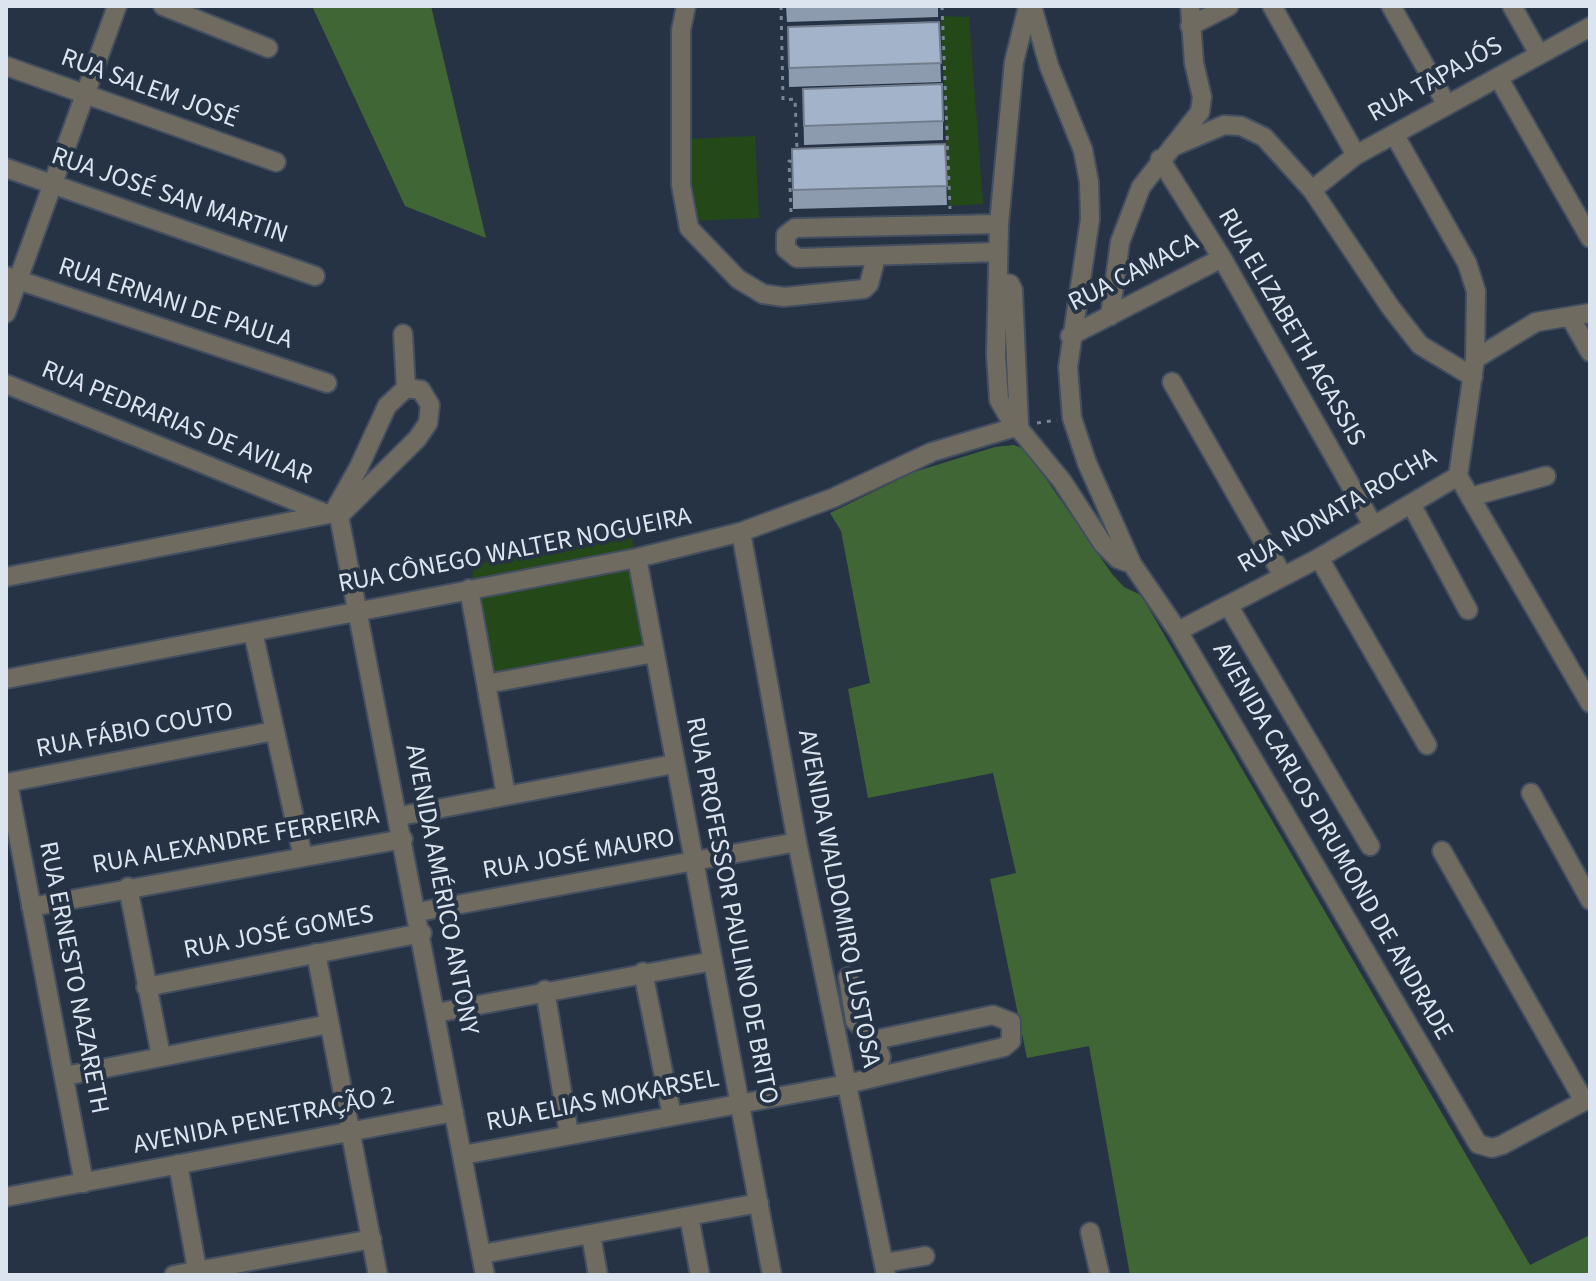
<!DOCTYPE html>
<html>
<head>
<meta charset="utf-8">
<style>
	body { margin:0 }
	#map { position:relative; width:1596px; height:1281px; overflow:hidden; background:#263345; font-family:"Source Sans 3",sans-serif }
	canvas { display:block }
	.frame { position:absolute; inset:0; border:8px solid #dbe4ef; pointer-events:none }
</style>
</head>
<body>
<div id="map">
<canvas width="1596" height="1281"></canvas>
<div class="frame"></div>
</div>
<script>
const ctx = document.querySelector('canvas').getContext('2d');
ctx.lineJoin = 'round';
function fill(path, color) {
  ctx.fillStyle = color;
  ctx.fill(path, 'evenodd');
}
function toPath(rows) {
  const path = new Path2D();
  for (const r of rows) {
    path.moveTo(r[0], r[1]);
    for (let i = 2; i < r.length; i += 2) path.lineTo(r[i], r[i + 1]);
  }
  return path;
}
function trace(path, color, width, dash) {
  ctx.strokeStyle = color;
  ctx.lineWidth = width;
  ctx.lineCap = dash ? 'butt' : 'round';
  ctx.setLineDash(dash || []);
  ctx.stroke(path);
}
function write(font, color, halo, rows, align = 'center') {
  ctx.font = font + ' "Source Sans 3",sans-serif';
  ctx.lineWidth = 8;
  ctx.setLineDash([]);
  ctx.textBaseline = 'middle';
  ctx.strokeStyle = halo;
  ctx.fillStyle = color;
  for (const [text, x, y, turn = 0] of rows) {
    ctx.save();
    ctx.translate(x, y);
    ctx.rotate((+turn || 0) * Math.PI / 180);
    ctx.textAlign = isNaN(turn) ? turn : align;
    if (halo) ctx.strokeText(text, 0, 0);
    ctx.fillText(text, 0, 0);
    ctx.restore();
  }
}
const green = toPath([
	[941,16,969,17,983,204,949,206],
	[755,136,759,218,692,221,687,139],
	[632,538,651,650,488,679,472,583,473,564]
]);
const forest = toPath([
	[312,6,431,6,486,238,405,206],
	[1014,445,1026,450,1112,574,1124,587,1141,595,1530,1265,1590,1235,1590,1275,1130,1275,1089,1046,1027,1058,990,879,1016,873,993,773,868,798,848,689,870,683,841,531,830,513,914,472,995,447]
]);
const path = toPath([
	[781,6,783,100,795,99,797,149],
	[942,6,950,209],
	[791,212,789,161,794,162],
	[1037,423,1057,420]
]);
const minor = toPath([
	[163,6,268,48],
	[686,6,681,30,681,185,689,228,738,279,763,294,784,297,864,289,869,284,876,257],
	[1028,6,1014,62,999,224,996,355,999,400,1007,414,1062,481,1103,544,1118,559,1132,564],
	[1032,6,1049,66,1083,150,1089,182,1090,219,1068,367,1072,418,1087,463,1132,564,1178,631,1478,1144,1492,1148,1502,1145,1590,1098],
	[1272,6,1356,155],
	[1391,6,1447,105],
	[1512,6,1539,54],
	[1190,26,1229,6],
	[6,66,276,162],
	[1498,77,1590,238],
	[1394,134,1467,263,1476,291,1475,359],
	[1172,147,1224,125,1241,126,1264,137,1312,190,1391,308,1420,345,1473,377],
	[1160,159,1222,258,1373,525],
	[6,168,315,276],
	[1312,190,1356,155,1590,27],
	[998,252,797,258,786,249,786,235,795,228,999,224],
	[6,276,327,383],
	[6,313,117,6],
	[1110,316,1120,242,1141,187,1200,112,1202,97,1194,63,1190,6],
	[1570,317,1590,352],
	[403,334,406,388],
	[1070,336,1222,258],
	[1172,382,1283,576],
	[6,384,327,514],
	[1458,476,1590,703],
	[1458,476,1475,359,1536,322,1590,313],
	[1470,497,1546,476],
	[1411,504,1468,610],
	[333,513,358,469,387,406,406,388,421,390,430,405,428,423,417,439,339,516],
	[339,516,485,1275],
	[741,532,797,842,886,1275],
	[637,558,772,1275],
	[1319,558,1427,745],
	[6,577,329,514],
	[469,589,506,795],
	[1228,605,1370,846],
	[1178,631,1319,558,1458,476],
	[253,632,303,857],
	[6,679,637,558,741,532,833,498,932,452,1019,426,1013,290,1010,284,998,282],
	[486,684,654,653],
	[6,783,274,731],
	[8,783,84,1183],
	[1531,793,1590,900],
	[400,816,674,764],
	[1442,851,1584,1101],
	[128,887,161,1056],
	[31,907,403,839],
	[418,912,797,842],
	[316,953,378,1275],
	[643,972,672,1116],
	[146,987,422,933],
	[545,990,569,1134],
	[436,1013,713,961],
	[874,1040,881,1057,874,1077],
	[65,1076,329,1024],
	[463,1155,847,1084,1004,1047,1011,1041,1011,1022,993,1015,874,1040,855,1021,848,977],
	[178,1164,198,1275],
	[6,1197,454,1112],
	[689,1216,700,1275],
	[1090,1232,1100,1275],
	[591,1235,598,1275],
	[482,1254,759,1203],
	[884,1263,925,1256],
	[174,1275,372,1239]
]);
const wall = toPath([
	[786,6,938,6,938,17,787,22],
	[939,22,941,82,789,87,788,27],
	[803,89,943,121,943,140,804,145],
	[945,144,947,205,793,209,792,149]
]);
const building = toPath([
	[939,22,941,63,789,68,788,27,939,22],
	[942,84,943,121,804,126,803,89,942,84],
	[945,144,947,186,793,190,792,149,945,144]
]);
const streetNames = [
	["RUA TAPAJÓS",1436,81,-29],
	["RUA SALEM JOSÉ",149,90,20],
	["RUA JOSÉ SAN MARTIN",169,197,19],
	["RUA CAMACA",1134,274,-27],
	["RUA ERNANI DE PAULA",175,305,18],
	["RUA ELIZABETH AGASSIS",1290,328,60],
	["RUA PEDRARIAS DE AVILAR",176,424,22],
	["RUA NONATA ROCHA",1338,512,-30],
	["RUA CÔNEGO WALTER NOGUEIRA",515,552,-11],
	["RUA FÁBIO COUTO",135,732,-11],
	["RUA ALEXANDRE FERREIRA",236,842,-10],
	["AVENIDA CARLOS DRUMOND DE ANDRADE",1331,842,60],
	["RUA JOSÉ MAURO",579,856,-10],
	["AVENIDA AMÉRICO ANTONY",440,890,79],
	["AVENIDA WALDOMIRO LUSTOSA",837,899,79],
	["RUA PROFESSOR PAULINO DE BRITO",730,911,79],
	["RUA JOSÉ GOMES",279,934,-11],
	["RUA ERNESTO NAZARETH",72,978,79],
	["RUA ELIAS MOKARSEL",603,1102,-11],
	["AVENIDA PENETRAÇÃO 2",264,1122,-11]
];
fill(green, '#244818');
fill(forest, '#416635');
trace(minor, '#434f60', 22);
trace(path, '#7a8694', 3, [4, 6]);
trace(minor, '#706b60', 18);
fill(wall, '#8c9bae');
fill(building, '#a3b4ca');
trace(building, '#727e8d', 2);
write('26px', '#dbe4ef', '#263345', streetNames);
</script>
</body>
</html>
